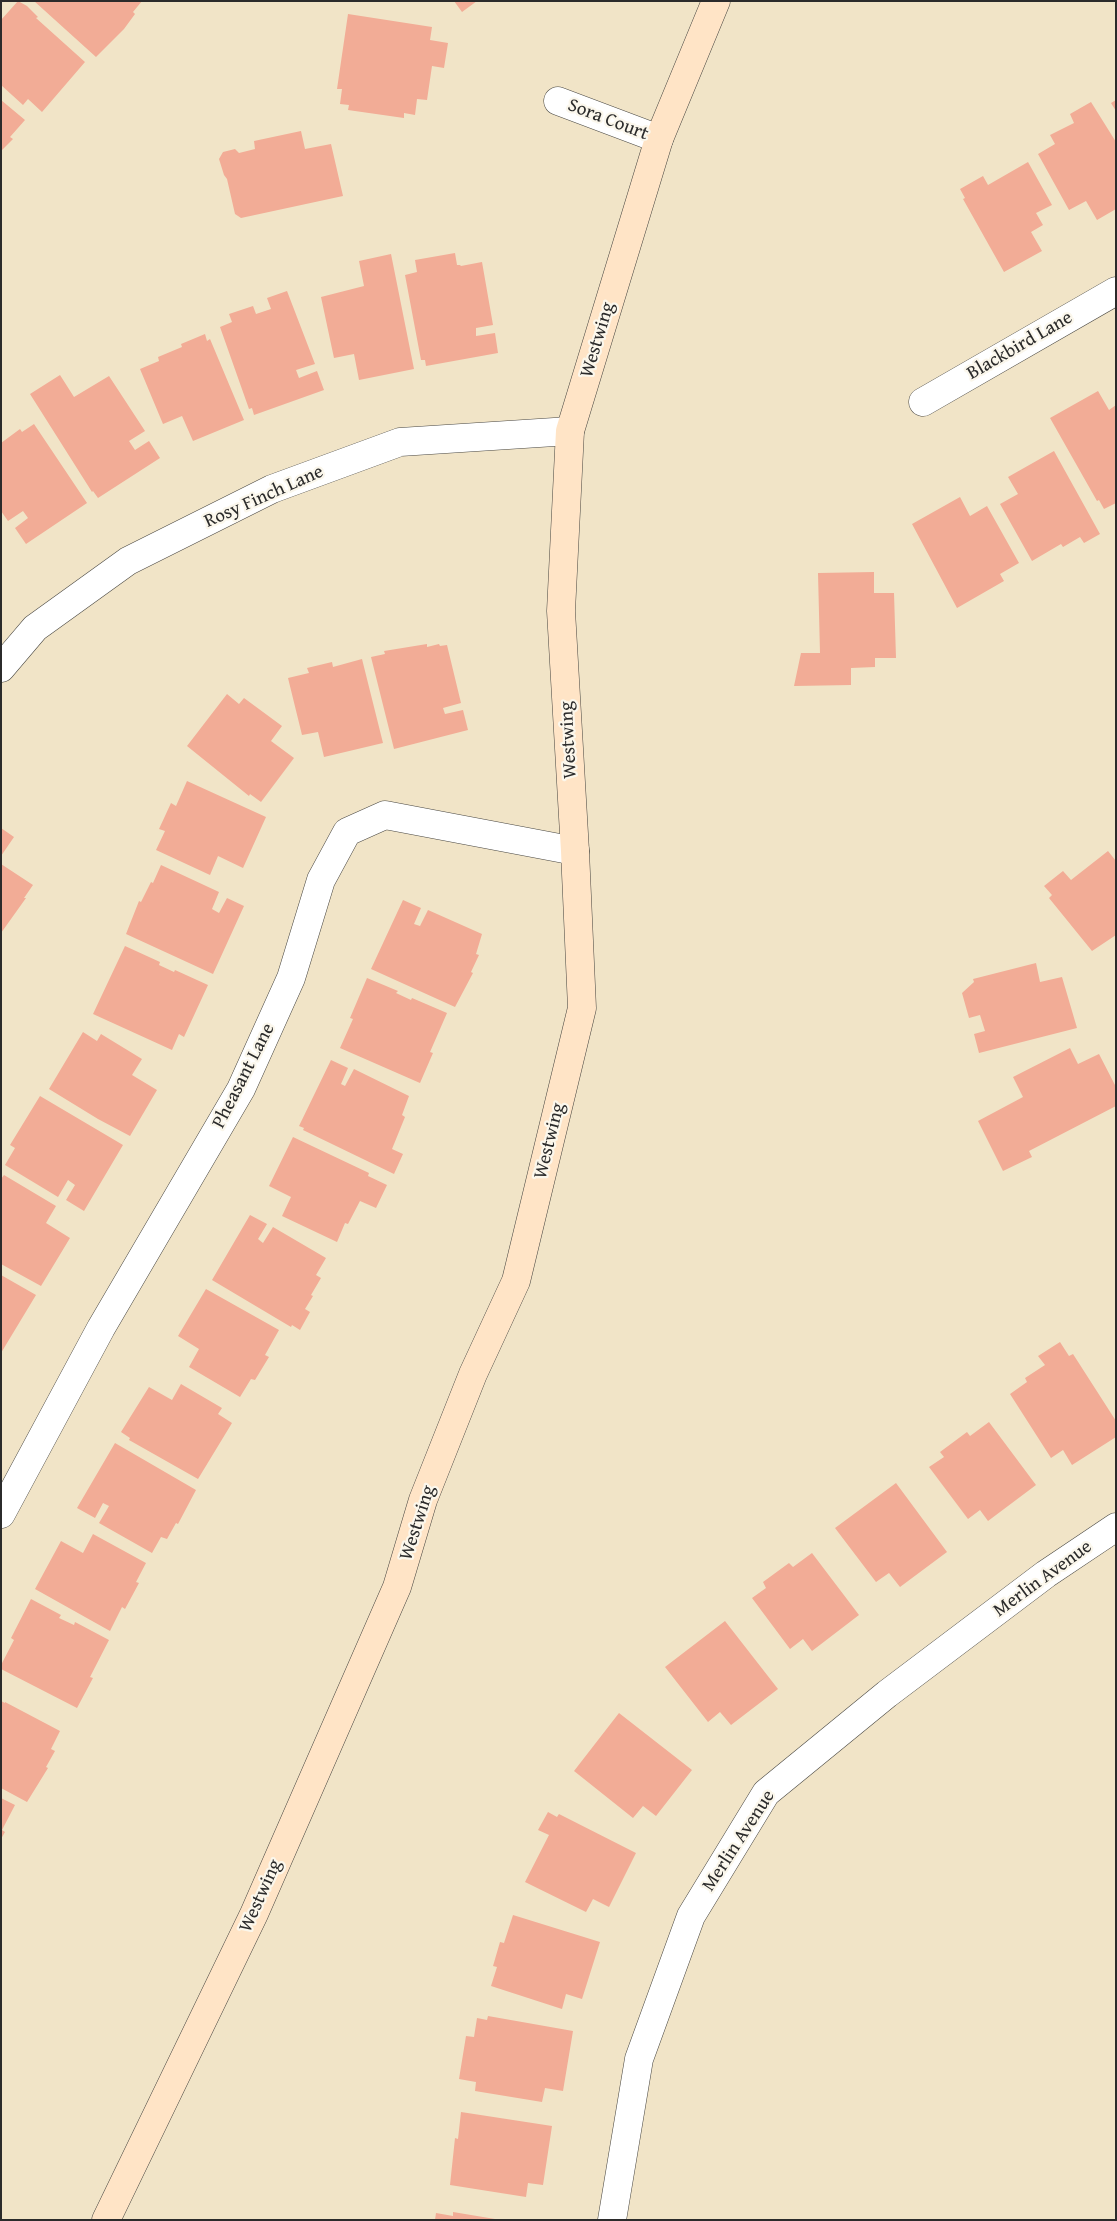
<!DOCTYPE html>
<html>
<head>
<meta charset="utf-8">
<style>
	body { margin:0 }
	#map { position:relative; width:1117px; height:2221px; overflow:hidden; background:#f1e4c7; font-family:"Gentium Book Plus",serif }
	canvas { display:block }
	.frame { position:absolute; inset:0; border:2px solid #2b2b2b; pointer-events:none }
</style>
</head>
<body>
<div id="map">
<canvas width="1117" height="2221"></canvas>
<div class="frame"></div>
</div>
<script>
const ctx = document.querySelector('canvas').getContext('2d');
ctx.lineJoin = 'round';
function fill(path, color) {
  ctx.fillStyle = color;
  ctx.fill(path, 'evenodd');
}
function toPath(rows) {
  const path = new Path2D();
  for (const r of rows) {
    path.moveTo(r[0], r[1]);
    for (let i = 2; i < r.length; i += 2) path.lineTo(r[i], r[i + 1]);
  }
  return path;
}
function trace(path, color, width, dash) {
  ctx.strokeStyle = color;
  ctx.lineWidth = width;
  ctx.lineCap = dash ? 'butt' : 'round';
  ctx.setLineDash(dash || []);
  ctx.stroke(path);
}
function write(font, color, halo, rows, align = 'center') {
  ctx.font = font + ' "Gentium Book Plus",serif';
  ctx.lineWidth = 4.5;
  ctx.setLineDash([]);
  ctx.textBaseline = 'middle';
  ctx.strokeStyle = halo;
  ctx.fillStyle = color;
  for (const [text, x, y, turn = 0] of rows) {
    ctx.save();
    ctx.translate(x, y);
    ctx.rotate((+turn || 0) * Math.PI / 180);
    ctx.textAlign = isNaN(turn) ? turn : align;
    if (halo) ctx.strokeText(text, 0, 0);
    ctx.fillText(text, 0, 0);
    ctx.restore();
  }
}
const building = toPath([
	[18,1,27,6,38,17,36,18,85,62,42,112,28,99,23,105,1,85,1,20],
	[34,1,142,1,133,12,135,14,124,29,96,57],
	[454,1,477,1,462,12],
	[348,14,432,27,430,40,448,43,444,68,432,66,427,100,417,99,415,115,404,113,404,118,348,110,349,105,340,104,342,89,337,89],
	[1,100,25,120,10,137,13,139,1,151],
	[1116,100,1116,111,1111,103],
	[1091,102,1116,142,1116,209,1097,220,1086,201,1069,210,1038,154,1055,144,1050,135,1074,123,1070,114],
	[301,131,305,149,331,144,343,196,241,218,235,214,227,179,224,175,219,159,223,152,235,149,239,153,255,149,254,141],
	[1028,162,1052,205,1036,213,1043,225,1031,232,1042,251,1004,272,963,199,965,198,960,189,983,176,988,185],
	[455,253,457,265,460,265,461,266,482,262,493,325,476,328,476,336,495,333,498,353,426,366,425,360,421,360,405,275,417,272,415,260],
	[391,254,414,369,359,380,354,354,334,358,321,297,364,286,359,261],
	[287,291,315,364,296,370,299,378,317,371,324,390,254,415,252,408,249,409,220,327,232,322,229,314,253,306,256,314,271,309,267,298],
	[205,334,207,341,210,339,244,420,193,441,182,416,163,424,140,369,159,361,158,357,182,347,181,344],
	[60,375,74,397,109,376,145,431,129,441,135,450,149,441,160,458,98,498,93,491,92,492,30,394],
	[1098,391,1109,410,1116,405,1116,503,1104,509,1099,500,1097,501,1050,418],
	[34,424,87,503,26,544,15,528,28,518,23,511,8,521,1,511,1,443,20,429,22,432],
	[1054,451,1100,534,1084,543,1080,537,1063,547,1061,544,1032,561,1000,504,1018,494,1008,477],
	[960,497,970,516,987,506,1019,563,1000,574,1004,581,957,608,912,524],
	[874,572,874,593,894,593,896,658,875,658,875,667,851,668,851,685,794,686,801,653,820,653,818,573],
	[427,644,427,647,439,644,440,646,447,645,461,703,443,708,445,714,463,710,468,730,394,749,371,657,385,654,384,651],
	[362,659,383,743,324,757,318,732,302,735,288,678,309,673,307,668,332,662,333,667],
	[227,694,239,704,244,698,282,726,271,741,294,758,261,802,250,794,249,796,187,746],
	[187,781,266,817,243,868,218,856,210,875,156,850,165,831,159,829,171,803,176,806],
	[1,828,14,837,1,856],
	[1108,851,1116,861,1116,935,1092,951,1049,898,1052,895,1044,886,1063,871,1071,880],
	[1,864,33,885,24,898,26,898,1,933],
	[161,865,219,892,212,909,219,913,227,898,244,906,213,974,126,934,139,901,141,902,151,882,153,883],
	[403,900,421,908,414,924,420,926,428,910,482,934,476,954,479,955,471,972,473,973,455,1007,371,969],
	[125,946,160,962,159,965,174,972,175,970,208,985,184,1037,179,1034,172,1050,93,1014],
	[1036,963,1040,982,1062,977,1077,1028,979,1053,974,1034,985,1031,980,1015,969,1018,962,993,974,982,973,979],
	[367,978,398,991,396,993,411,1000,412,998,447,1013,430,1052,433,1053,420,1083,340,1048,353,1019,350,1018],
	[83,1032,97,1041,101,1034,142,1059,132,1075,157,1090,130,1136,98,1119,49,1089],
	[1070,1048,1078,1064,1099,1054,1116,1087,1116,1106,1029,1151,1032,1157,1003,1171,978,1121,1023,1097,1013,1077],
	[331,1060,348,1068,341,1084,345,1086,354,1069,409,1096,402,1115,405,1117,392,1149,403,1154,394,1174,303,1130,304,1128,299,1126],
	[40,1096,123,1145,84,1211,66,1200,75,1185,68,1180,58,1197,5,1165,15,1148,10,1145],
	[293,1137,369,1173,368,1176,387,1185,376,1208,360,1201,348,1224,345,1223,337,1242,282,1216,291,1197,269,1186],
	[4,1175,56,1206,46,1223,70,1238,41,1286,1,1264,1,1179],
	[250,1215,267,1224,258,1239,263,1243,273,1227,326,1258,316,1275,321,1278,311,1295,313,1296,305,1309,310,1312,300,1330,292,1325,291,1327,212,1280],
	[1,1275,36,1295,1,1353],
	[206,1289,279,1330,265,1355,269,1357,255,1380,251,1379,240,1397,189,1367,199,1349,178,1336],
	[1060,1342,1069,1356,1073,1354,1116,1421,1116,1437,1072,1465,1063,1450,1051,1458,1010,1394,1027,1382,1025,1378,1045,1365,1038,1356],
	[181,1384,222,1408,218,1414,232,1423,198,1479,129,1440,130,1438,121,1432,149,1387,172,1400],
	[989,1422,1036,1485,988,1521,980,1510,968,1519,929,1467,944,1457,940,1452,967,1432,970,1436],
	[115,1443,196,1490,178,1524,176,1523,167,1539,161,1537,152,1553,99,1523,109,1506,103,1503,95,1518,77,1508],
	[896,1483,947,1552,900,1587,889,1573,876,1582,835,1528],
	[93,1534,146,1563,136,1582,139,1583,125,1609,122,1607,110,1631,35,1589,61,1541,83,1553],
	[812,1553,859,1615,812,1651,803,1639,790,1649,752,1598,766,1588,763,1582,789,1563,793,1567],
	[31,1599,61,1615,59,1618,74,1625,75,1622,109,1640,90,1677,93,1678,77,1708,1,1669,1,1665,14,1640,11,1638],
	[725,1621,778,1689,731,1725,720,1712,708,1722,665,1667],
	[1,1701,5,1703,5,1702,60,1731,51,1749,55,1751,46,1767,48,1768,27,1802,1,1788],
	[619,1713,692,1770,656,1816,643,1806,633,1818,574,1771],
	[1,1798,15,1805,2,1830,5,1832,1,1839],
	[548,1812,557,1817,559,1814,636,1853,609,1907,593,1899,586,1912,525,1882,549,1835,538,1830],
	[513,1915,600,1942,582,1999,566,1994,562,2009,491,1986,497,1967,493,1966,500,1942,504,1943],
	[488,2016,573,2031,563,2091,545,2088,542,2102,475,2091,476,2082,459,2079,466,2036,474,2037,477,2018,487,2020],
	[461,2112,552,2126,543,2185,528,2183,526,2197,450,2185,455,2138,458,2139],
	[453,2212,495,2219,495,2220,435,2220,436,2213,453,2216]
]);
const street = toPath([
	[558,101,659,139],
	[923,402,1116,291],
	[1,668,35,628,128,561,272,489,400,442,570,431],
	[1,1514,101,1328,241,1089,291,978,321,880,347,832,385,815,575,851],
	[612,2220,639,2059,691,1916,766,1793,887,1694,1046,1574,1116,1527]
]);
const secondary = toPath([
	[106,2220,254,1914,397,1587,423,1500,473,1374,516,1281,582,1008,575,851,561,611,570,431,659,139,716,1]
]);
const streetNames = [
	["Sora Court",608,120,21],
	["Westwing",598,340,-73],
	["Blackbird Lane",1020,346,-30],
	["Rosy Finch Lane",264,497,-24],
	["Westwing",569,740,-93],
	["Pheasant Lane",244,1076,-63],
	["Westwing",550,1141,-76],
	["Westwing",418,1523,-72],
	["Merlin Avenue",1043,1579,-36],
	["Merlin Avenue",739,1841,-57],
	["Westwing",261,1896,-66]
];
fill(building, '#f2ac96');
trace(street, '#494742', 29);
trace(secondary, '#494742', 29);
trace(street, '#fff', 28);
trace(secondary, '#ffe4c6', 28);
write('19px', '#2b2b2b', '#fbf7ec', streetNames);
</script>
</body>
</html>
